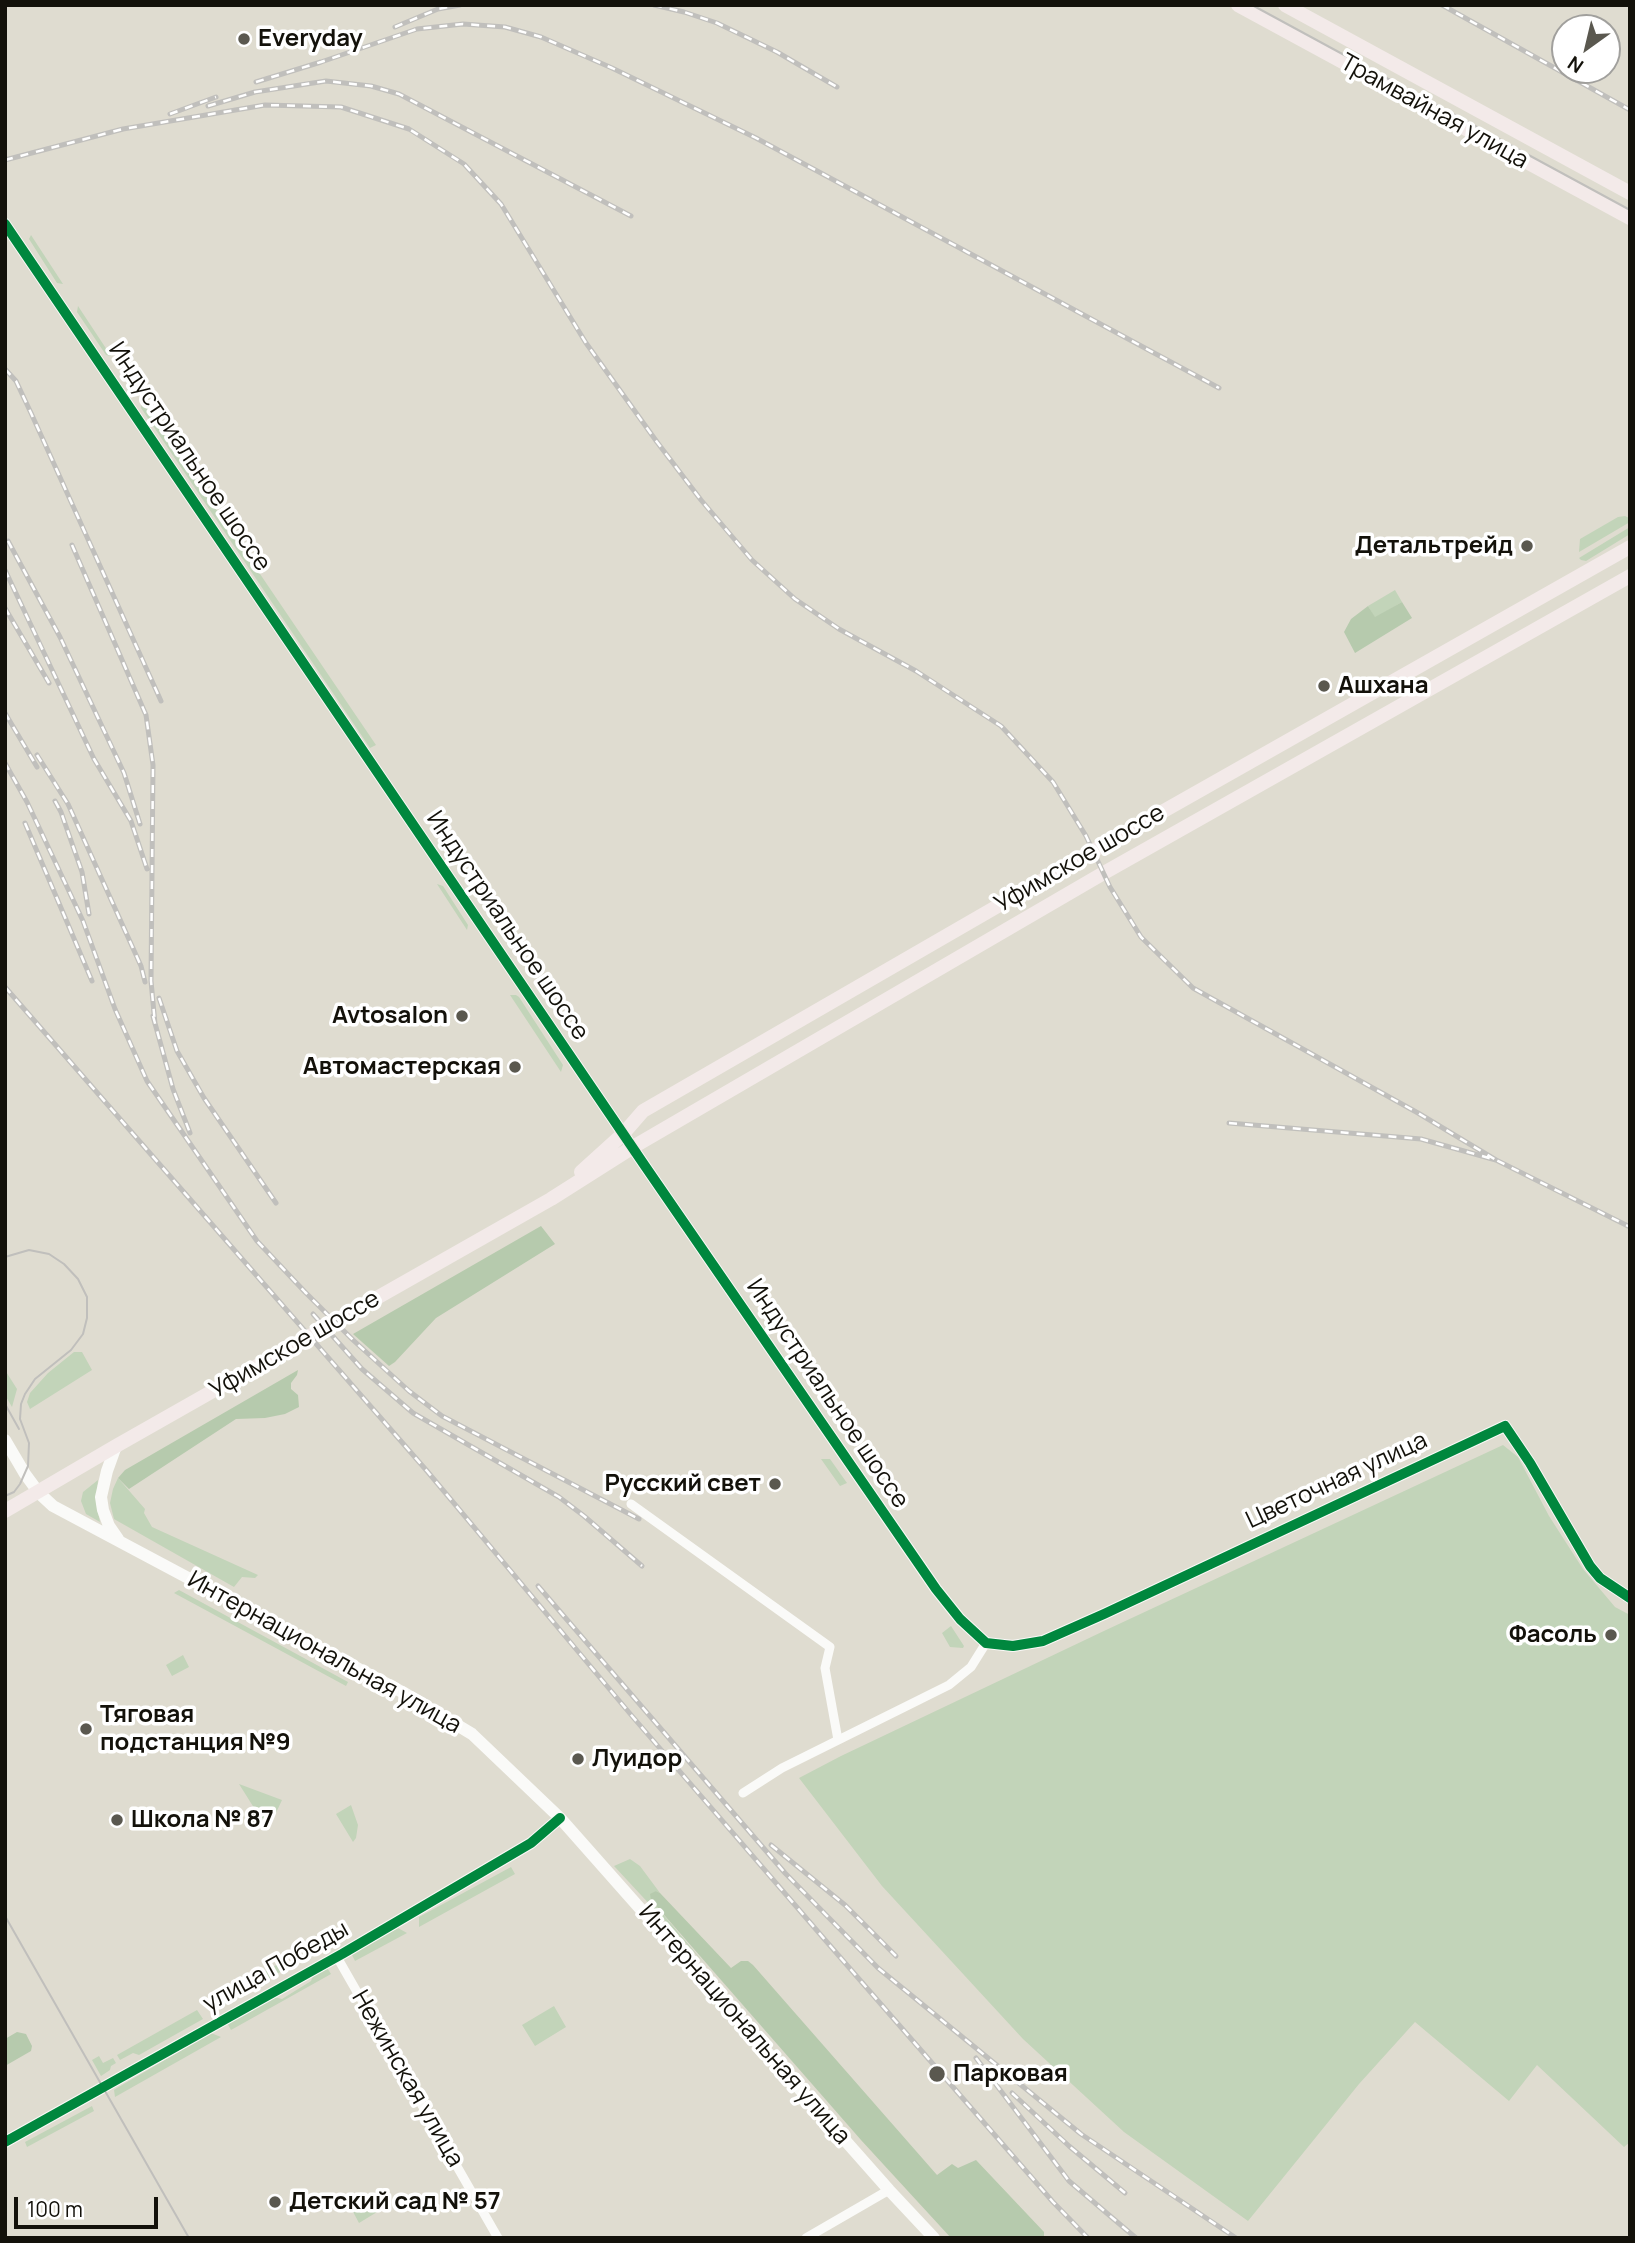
<!DOCTYPE html>
<html>
<head>
<meta charset="utf-8">
<style>
	body { margin:0 }
	#map { position:relative; width:1635px; height:2243px; overflow:hidden; background:#dfdcd0; font-family:Manrope,sans-serif }
	canvas { display:block }
	.frame { position:absolute; inset:0; border:7px solid #13110a; pointer-events:none }
	.north { position:absolute; left:1551px; top:14px; width:70px; height:70px; box-sizing:border-box; background:#fff; border:2px solid #a1a09d; border-radius:50%; rotate:214deg; font-size:19px; font-weight:700; line-height:28px; text-align:center; color:#13110a }
	.north::after { content:''; display:block; margin:auto; width:24px; height:32px; background:#5a584f; clip-path:polygon(50% 0,100% 100%,50% 72%,0 100%) }
	.scale { position:absolute; left:14px; top:2197px; width:144px; height:32px; box-sizing:border-box; border:4px solid #13110a; border-top:0; padding-left:9px; font-size:21px; line-height:24px; white-space:nowrap; color:#13110a; -webkit-text-stroke:5px #fff; paint-order:stroke }
</style>
</head>
<body>
<div id="map">
<canvas width="1635" height="2243"></canvas>
<div class="frame"></div>
<div class="north">N</div>
<div class="scale">100 m</div>
</div>
<script>
const ctx = document.querySelector('canvas').getContext('2d');
ctx.lineJoin = 'round';
function fill(path, color) {
  ctx.fillStyle = color;
  ctx.fill(path, 'evenodd');
}
function toPath(rows) {
  const path = new Path2D();
  for (const r of rows) {
    path.moveTo(r[0], r[1]);
    for (let i = 2; i < r.length; i += 2) path.lineTo(r[i], r[i + 1]);
  }
  return path;
}
function trace(path, color, width, dash) {
  ctx.strokeStyle = color;
  ctx.lineWidth = width;
  ctx.lineCap = dash ? 'butt' : 'round';
  ctx.setLineDash(dash || []);
  ctx.stroke(path);
}
function write(font, color, halo, rows, align = 'center') {
  ctx.font = font + ' Manrope,sans-serif';
  ctx.lineWidth = 7;
  ctx.setLineDash([]);
  ctx.textBaseline = 'middle';
  ctx.strokeStyle = halo;
  ctx.fillStyle = color;
  for (const [text, x, y, turn = 0] of rows) {
    ctx.save();
    ctx.translate(x, y);
    ctx.rotate((+turn || 0) * Math.PI / 180);
    ctx.textAlign = isNaN(turn) ? turn : align;
    if (halo) ctx.strokeText(text, 0, 0);
    ctx.fillText(text, 0, 0);
    ctx.restore();
  }
}
const green = toPath([
	[31,235,63,284,57,283,29,239],
	[78,306,111,356,106,355,77,312],
	[142,400,376,745,370,748,141,408],
	[1625,516,1629,518,1630,522,1579,552,1580,539,1618,517],
	[1630,527,1630,534,1586,561,1581,560,1579,558],
	[1395,590,1402,602,1375,618,1368,606],
	[437,884,443,886,468,925,467,930],
	[510,995,516,995,519,997,563,1065,561,1072],
	[74,1352,82,1352,92,1370,30,1409,27,1402,30,1393,48,1373],
	[5,1370,17,1389,12,1407,5,1395],
	[1503,1445,1518,1457,1549,1516,1583,1569,1615,1607,1630,1615,1630,2142,1624,2147,1537,2065,1509,2101,1415,2022,1359,2084,1248,2221,1124,2132,1023,2039,882,1886,799,1778,841,1756,1106,1630],
	[821,1459,830,1459,847,1483,840,1486],
	[118,1478,145,1509,144,1513,152,1527,258,1575,255,1578,242,1577,234,1587,114,1519,110,1503,113,1489],
	[98,1480,96,1502,100,1522,86,1514,81,1501,83,1492],
	[179,1590,348,1682,346,1686,174,1593],
	[951,1626,964,1646,963,1648,950,1647,942,1633],
	[183,1655,189,1667,172,1676,166,1665],
	[239,1784,282,1800,268,1830],
	[351,1805,358,1825,356,1838,353,1842,336,1814],
	[630,1859,640,1866,660,1893,656,1891,651,1900,706,1965,614,1866],
	[511,1867,515,1874,419,1927,419,1917],
	[398,1928,407,1933,355,1961,351,1953],
	[278,1964,282,1971,217,2009,213,2002],
	[326,1966,331,1974,231,2030,227,2023,274,1997,282,1999,311,1981,314,1973],
	[554,2006,566,2027,535,2046,522,2025],
	[197,2010,203,2019,139,2055,133,2053,120,2060,117,2055],
	[211,2033,221,2037,115,2097,114,2090,117,2088],
	[99,2056,103,2063,113,2058,116,2063,111,2066,110,2070,101,2076,92,2060],
	[92,2106,94,2111,27,2147,25,2142],
	[379,2192,387,2206,359,2223,351,2208]
]);
const forest = toPath([
	[1402,602,1412,618,1355,653,1344,632,1351,619,1368,606,1375,617],
	[541,1226,555,1244,436,1318,395,1362,389,1366,353,1334],
	[298,1370,297,1375,291,1383,291,1389,298,1395,299,1407,285,1414,265,1418,236,1419,129,1489,118,1478,125,1470],
	[656,1891,660,1893,731,1968,741,1961,748,1961,753,1965,937,2175,952,2164,958,2168,976,2160,1044,2232,1044,2238,951,2238,861,2140,651,1900,650,1894],
	[17,2032,26,2034,32,2046,31,2051,5,2066,5,2039]
]);
const street = toPath([
	[631,1504,830,1647,825,1668,838,1740],
	[743,1793,782,1768,949,1685,971,1667,986,1643],
	[337,1957,498,2238],
	[806,2238,889,2190]
]);
const secondary = toPath([
	[5,224,645,1166,936,1589,960,1619,986,1643,1013,1646,1043,1641,1104,1614,1505,1426,1530,1463,1590,1566,1600,1578,1630,1598],
	[5,1440,25,1474,39,1493,53,1506,404,1693,472,1734,560,1818,889,2190,934,2238],
	[116,1446,107,1471,101,1497,103,1510,109,1526,118,1539],
	[5,2142,342,1954,531,1843,560,1818]
]);
const primary = toPath([
	[1238,5,1630,218],
	[1285,5,1630,193],
	[581,1172,623,1134,643,1111,1093,851,1630,547],
	[5,1511,116,1446,551,1199,633,1147,1102,874,1630,576]
]);
const tram = toPath([
	[1252,5,1630,210],
	[5,1257,29,1250,49,1254,64,1264,78,1279,87,1297,87,1318,83,1334,71,1350,35,1379,25,1394,21,1404,20,1419,29,1443,28,1466,20,1484,14,1492,5,1496],
	[5,1404,19,1429],
	[5,1916,189,2238]
]);
const rail = toPath([
	[654,5,684,12,717,23,777,52,837,87],
	[1442,5,1630,110],
	[395,27,438,9,460,5],
	[256,82,321,62,417,29,463,24,505,27,541,37,612,68,756,138,1219,388],
	[208,106,255,92,326,81,371,86,399,94,631,216],
	[170,114,216,97],
	[5,160,123,129,265,105,341,107,409,129,464,164,501,204,586,343,657,442,701,500,752,560,795,599,839,629,916,671,1001,726,1053,782,1086,836,1110,887,1141,937,1193,988,1418,1113,1496,1160],
	[5,369,16,381,31,413,161,701],
	[8,541,60,637,124,773,140,824],
	[72,545,146,715,153,765,151,981,155,1024],
	[5,570,94,759,131,821,147,869],
	[5,608,49,683],
	[5,713,37,767],
	[37,755,68,804,141,966,145,982],
	[5,763,27,802,83,921,115,1009,147,1081,257,1241,305,1292,353,1340,409,1391,442,1416,639,1519],
	[55,801,61,812,82,872,89,914],
	[25,823,92,981],
	[5,987,427,1471,632,1716,826,1941,1053,2202,1088,2238],
	[159,998,177,1051,204,1098,276,1203],
	[153,1016,173,1089,190,1133],
	[1229,1123,1421,1139,1496,1160,1630,1227],
	[313,1314,362,1369,413,1413,559,1497,584,1516,642,1566],
	[538,1586,785,1873,878,1968,1081,2134,1236,2238],
	[771,1845,845,1905,896,1956],
	[976,2058,1069,2181,1136,2238],
	[1012,2093,1069,2146,1125,2193]
]);
const cycleway = toPath([
	[5,224,645,1166,936,1589,960,1619,986,1643,1013,1646,1043,1641,1104,1614,1505,1426,1530,1463,1590,1566,1600,1578,1630,1598],
	[5,2142,342,1954,531,1843,560,1818]
]);
const markers = [
	[244,39,7,"#5a584f"],
	[1527,546,7,"#5a584f"],
	[1324,686,7,"#5a584f"],
	[462,1016,7,"#5a584f"],
	[515,1067,7,"#5a584f"],
	[775,1484,7,"#5a584f"],
	[1611,1635,7,"#5a584f"],
	[86,1729,7,"#5a584f"],
	[578,1759,7,"#5a584f"],
	[117,1820,7,"#5a584f"],
	[937,2074,9,"#5a584f"],
	[275,2202,7,"#5a584f"]
];
const poiNames = [
	["Everyday",258,39],
	["Детальтрейд",1513,546,"right"],
	["Ашхана",1338,686],
	["Avtosalon",448,1016,"right"],
	["Автомастерская",501,1067,"right"],
	["Русский свет",761,1484,"right"],
	["Фасоль",1597,1635,"right"],
	["Тяговая",100,1715],
	["подстанция №9",100,1743],
	["Луидор",592,1759],
	["Школа № 87",131,1820],
	["Парковая",953,2074],
	["Детский сад № 57",289,2202]
];
const streetNames = [
	["Трамвайная улица",1434,112,29],
	["Индустриальное шоссе",189,457,56],
	["Уфимское шоссе",1080,859,-30],
	["Индустриальное шоссе",507,926,56],
	["Уфимское шоссе",295,1345,-30],
	["Индустриальное шоссе",827,1394,56],
	["Цветочная улица",1337,1481,-25],
	["Интернациональная улица",324,1653,29],
	["улица Победы",276,1967,-29],
	["Интернациональная улица",744,2025,49],
	["Нежинская улица",407,2079,60]
];
fill(green, '#c2d4b9');
fill(forest, '#b6caad');
trace(street, '#fafaf8', 9);
trace(secondary, '#fafaf8', 12);
trace(primary, '#f3eae9', 14);
trace(tram, '#c0bfbc', 2);
trace(rail, '#c0bfbc', 5);
trace(rail, '#fff', 2.5, [8]);
trace(cycleway, '#00873e', 10);
for (const [x, y, r, color] of markers) {
  const dot = new Path2D();
  dot.arc(x, y, r, 0, 2 * Math.PI);
  ctx.fillStyle = color;
  ctx.fill(dot);
  trace(dot, '#fff', 2.5);
}
write('bold 24px', '#13110a', '#fff', poiNames, 'left');
write('24px', '#13110a', '#fff', streetNames);
</script>
</body>
</html>
